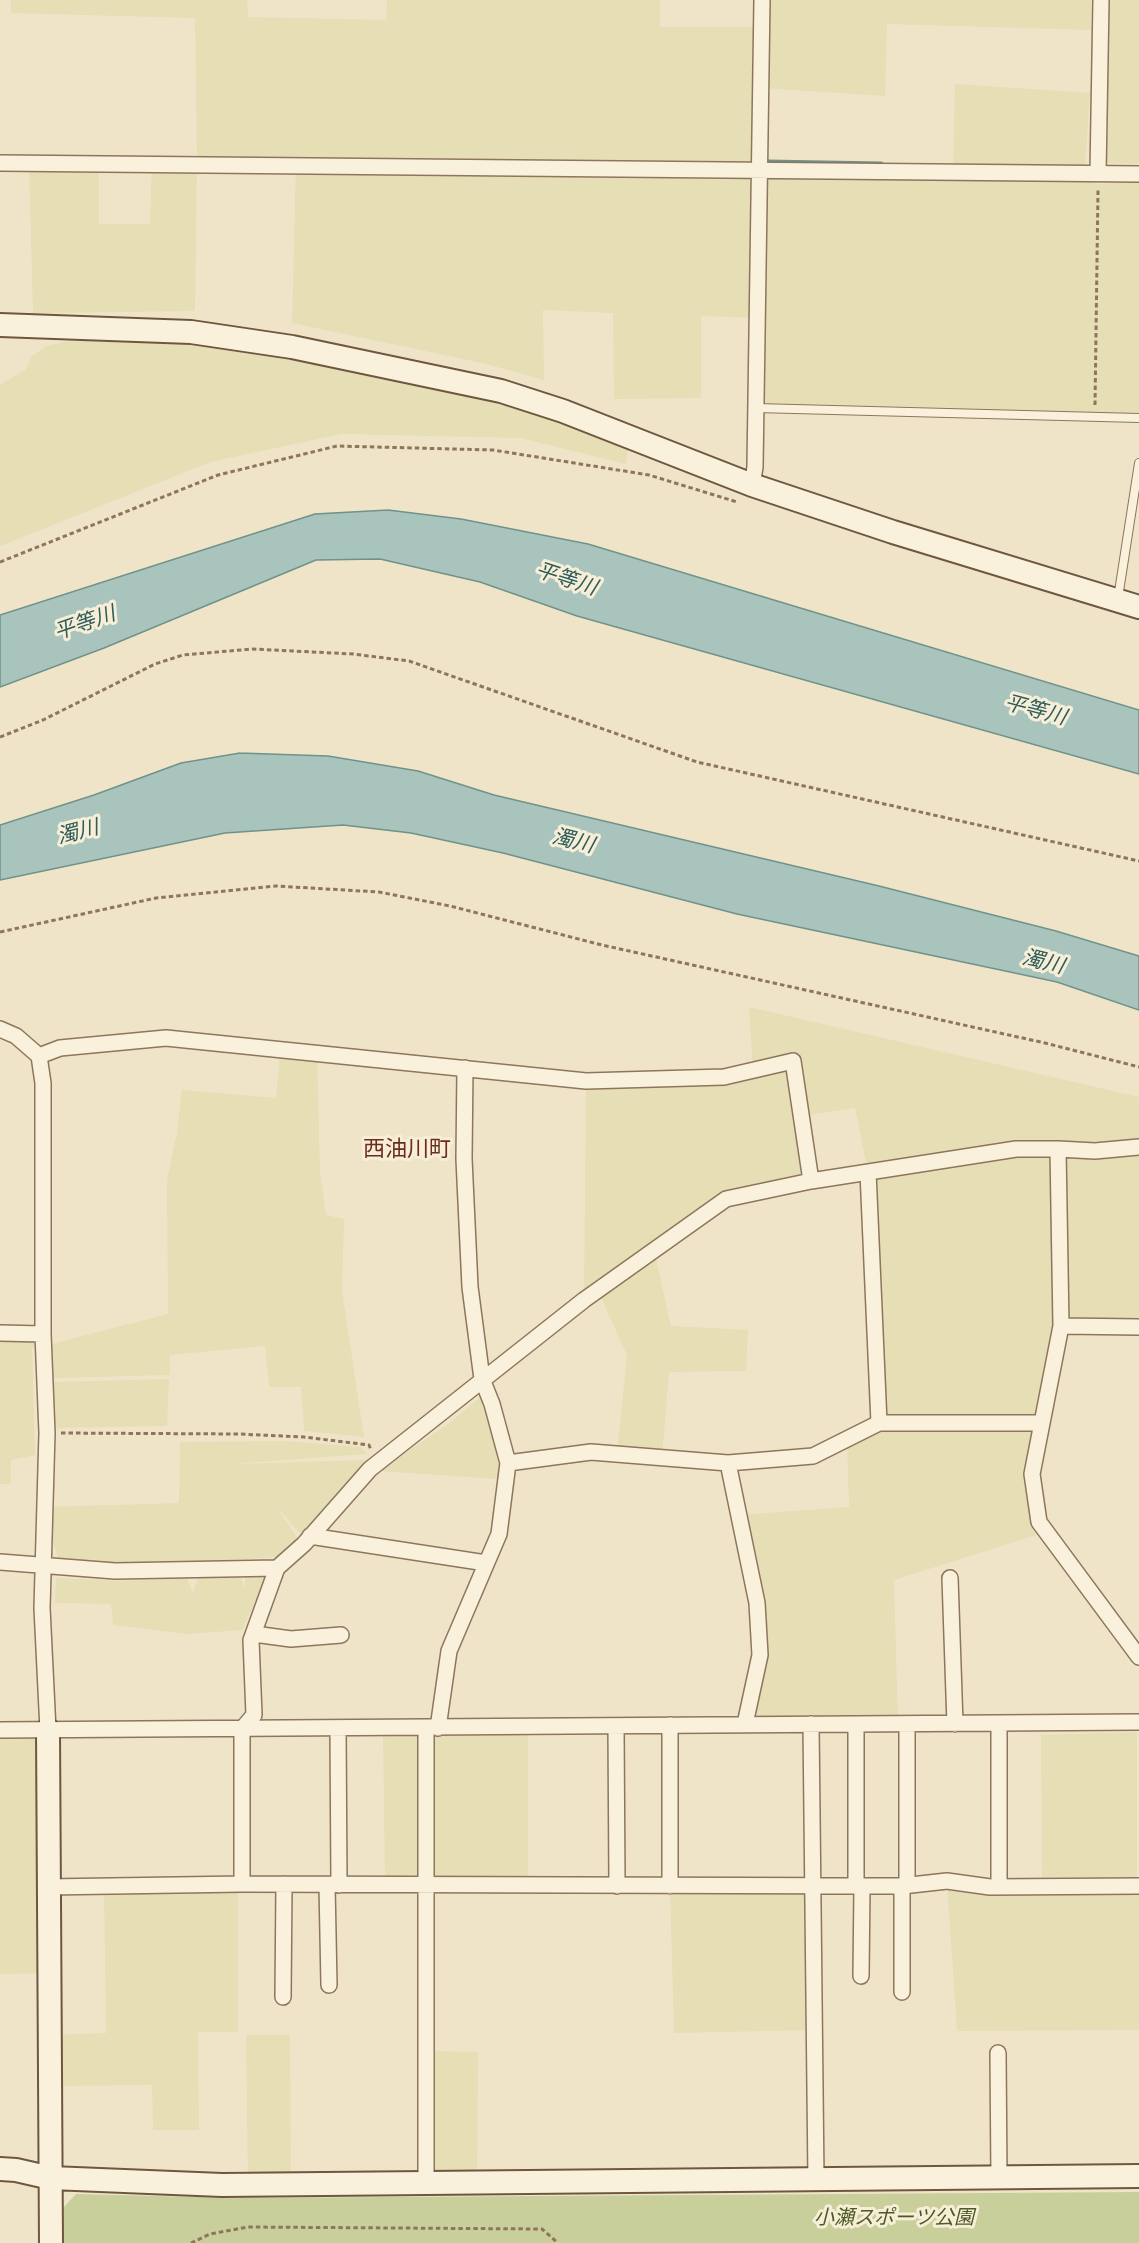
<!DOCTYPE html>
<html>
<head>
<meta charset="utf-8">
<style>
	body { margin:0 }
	canvas { display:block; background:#f0e4c8 }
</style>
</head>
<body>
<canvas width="1139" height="2243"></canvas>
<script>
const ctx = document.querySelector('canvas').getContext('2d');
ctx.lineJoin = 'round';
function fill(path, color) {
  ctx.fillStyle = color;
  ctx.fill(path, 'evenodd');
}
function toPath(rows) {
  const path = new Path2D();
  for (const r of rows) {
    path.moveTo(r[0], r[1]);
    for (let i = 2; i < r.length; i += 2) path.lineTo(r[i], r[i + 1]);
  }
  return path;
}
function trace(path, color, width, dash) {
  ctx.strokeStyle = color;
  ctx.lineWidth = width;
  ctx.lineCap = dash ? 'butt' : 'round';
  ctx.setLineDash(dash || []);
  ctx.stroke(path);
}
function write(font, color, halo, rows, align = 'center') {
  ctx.font = font + ' "Times New Roman","Noto Sans JP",serif';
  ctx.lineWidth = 6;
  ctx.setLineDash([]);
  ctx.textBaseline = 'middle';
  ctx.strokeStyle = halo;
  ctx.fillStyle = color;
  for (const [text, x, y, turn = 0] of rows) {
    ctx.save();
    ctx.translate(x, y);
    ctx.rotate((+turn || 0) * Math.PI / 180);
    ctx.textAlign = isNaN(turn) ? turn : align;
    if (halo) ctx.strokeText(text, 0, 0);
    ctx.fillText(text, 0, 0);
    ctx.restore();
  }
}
const farmland = toPath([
	[11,0,247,0,248,17,386,20,387,0,660,0,660,27,761,27,762,0,1091,0,1091,30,887,24,885,96,761,88,760,169,953,172,955,84,1090,93,1084,180,1098,184,1139,182,1139,418,756,408,757,318,701,316,701,398,614,399,613,313,543,310,544,380,482,363,292,323,296,166,197,165,195,311,33,313,29,163,99,164,99,224,150,224,152,164,197,164,195,18,11,13],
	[1106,0,1139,0,1139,164,1104,163],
	[79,339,190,345,354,369,512,406,561,422,628,448,626,464,520,438,341,434,210,462,0,546,0,385,26,369,32,356,46,346],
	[749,1007,1139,1097,1139,1327,1061,1327,1032,1474,1046,1532,894,1580,898,1724,745,1724,760,1654,738,1515,849,1507,847,1441,879,1423,868,1172,855,1108,802,1116,811,1181,726,1199,654,1250,671,1326,748,1330,746,1371,669,1372,662,1458,617,1454,627,1355,598,1291,584,1300,586,1081,753,1070],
	[280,1052,317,1054,320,1171,326,1215,344,1219,342,1291,364,1437,304,1431,301,1387,269,1387,265,1346,170,1355,170,1375,53,1378,51,1344,168,1314,167,1180,177,1133,182,1090,276,1098],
	[0,1333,43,1334,32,1348,35,1455,11,1460,11,1484,0,1484],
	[169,1379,167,1426,55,1428,53,1382],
	[480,1397,487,1410,498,1462,498,1479,380,1471,452,1421],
	[284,1441,361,1447,366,1454,232,1464,367,1460,301,1535,276,1506,298,1539,279,1557,119,1566,58,1558,45,1518,45,1507,179,1503,180,1442],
	[245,1575,267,1577,242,1630,187,1634,113,1625,111,1604,55,1603,56,1578,125,1581,187,1578,193,1593,198,1577,241,1577,245,1589],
	[383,1728,528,1728,528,1886,385,1886],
	[0,1730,48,1730,48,1973,0,1974],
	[1137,1732,1137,1877,1042,1877,1041,1735],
	[947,1882,1139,1886,1139,2030,957,2031],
	[238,1884,238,2032,198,2032,199,2130,153,2130,152,2085,50,2086,49,2035,106,2033,104,1886],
	[670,1886,813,1886,814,2030,674,2033],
	[246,2035,290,2035,291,2184,248,2185],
	[426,2051,478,2052,477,2183,426,2184]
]);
const green = toPath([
	[1139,2192,1139,2243,63,2243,62,2209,76,2194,239,2198]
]);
const water = toPath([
	[388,510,461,519,588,544,1139,710,1139,774,577,616,480,582,380,559,316,560,104,648,0,687,0,615,315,514,388,510],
	[240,753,328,756,418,771,494,795,879,886,1056,931,1139,956,1139,1010,1057,982,737,914,503,853,411,833,343,825,225,833,0,880,0,825,94,795,181,763,240,753]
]);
const stream = toPath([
	[768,162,881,164]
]);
const path = toPath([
	[1095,405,1098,190],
	[0,562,218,475,337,446,493,450,649,475,737,502],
	[0,737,43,720,155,664,183,655,252,649,353,654,409,661,697,762,1139,861],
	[0,932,156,898,276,886,379,892,450,906,602,945,1045,1043,1139,1067],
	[61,1433,239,1434,304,1437,369,1445,371,1450],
	[191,2243,210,2234,248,2227,542,2229,558,2243]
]);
const lane = toPath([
	[756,408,1139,418],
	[1118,598,1139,463]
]);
const street = toPath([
	[0,163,1139,174],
	[1098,173,1101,0],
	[752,485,755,467,762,0],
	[0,1029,16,1036,39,1056,43,1083,43,1334,47,1433,42,1608,48,1730],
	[39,1056,60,1048,166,1038,586,1081,724,1077,793,1061,811,1181],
	[465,1068,464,1159,470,1287,482,1379,492,1404,508,1463,591,1452,728,1463,813,1456,879,1423,1042,1423],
	[1058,1149,1095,1151,1139,1147],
	[868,1172,879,1423],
	[1061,1326,1139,1327],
	[0,1333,43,1334],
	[728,1463,757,1603,760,1655,745,1724],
	[310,1536,486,1563],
	[0,1562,115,1571,277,1568],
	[950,1578,955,1724],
	[254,1634,291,1639,341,1635],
	[999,1723,999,1887],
	[811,1724,816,2180],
	[856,1724,856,1886],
	[907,1724,907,1886],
	[670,1725,670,1886],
	[616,1726,617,1886],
	[338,1728,339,1885],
	[426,1728,426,2184],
	[438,1728,449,1651,499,1534,508,1463],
	[0,1730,1139,1722],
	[242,1884,242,1729,254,1715,251,1640,277,1568,304,1544,370,1469,584,1300,726,1199,811,1181,1016,1149,1058,1149,1061,1326,1032,1474,1039,1522,1139,1657],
	[327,1885,329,1985],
	[902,1886,902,1992],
	[47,1887,242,1884,902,1886,947,1881,990,1887,1139,1886],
	[861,1976,862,1886],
	[283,1997,284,1884],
	[998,2053,999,2178]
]);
const secondary = toPath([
	[0,325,191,332,292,347,501,391,563,411,752,485,893,532,1139,607],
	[48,1730,51,2243],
	[0,2169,16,2170,51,2178,222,2185,1139,2176]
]);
const parkNames = [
	["小瀬スポーツ公園",894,2219]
];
const waterNames = [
	["平等川",566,580,18],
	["平等川",85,624,-19],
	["平等川",1035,711,15],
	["濁川",78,833,-14],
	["濁川",573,842,14],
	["濁川",1043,963,14]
];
const quarterNames = [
	["西油川町",407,1150]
];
fill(farmland, '#e6deb5');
fill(green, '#c9cf9b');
fill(water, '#a9c4bc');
trace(water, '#6f938a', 1.5);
trace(stream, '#6f938a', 5);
trace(lane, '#8d765c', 10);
trace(street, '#8d765c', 18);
trace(secondary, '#6f573f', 26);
trace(path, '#8d765c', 3, [4.5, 3]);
trace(lane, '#faf1dc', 8);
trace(street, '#faf1dc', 15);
trace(secondary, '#faf1dc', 22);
write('italic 20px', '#4d5a26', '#f7eed8', parkNames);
write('italic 21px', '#2f5d5a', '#f7eed8', waterNames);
write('22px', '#6b2e1e', '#f7eed8', quarterNames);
</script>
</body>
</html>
